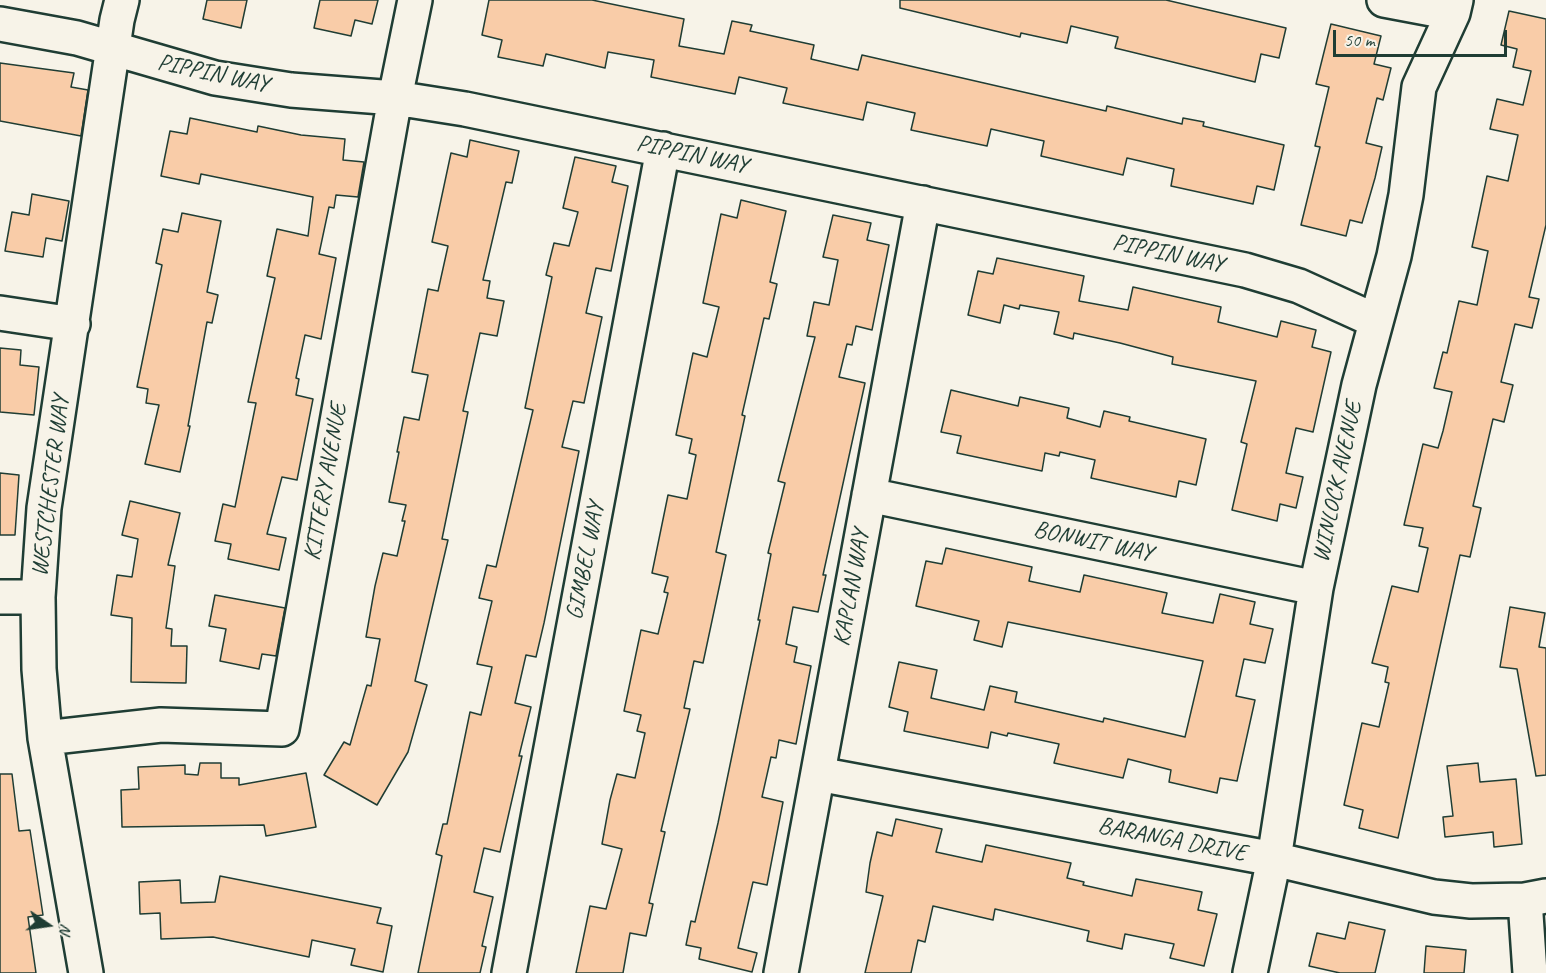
<!DOCTYPE html>
<html>
<head>
<meta charset="utf-8">
<style>
	body { margin:0 }
	#map { position:relative; width:1546px; height:973px; overflow:hidden; background:#f7f3e8; font-family:Caveat,sans-serif }
	canvas { display:block }
	.north { position:absolute; left:18px; top:895px; width:60px; height:60px; -webkit-text-stroke:4px #f7f3e8; paint-order:stroke; rotate:103deg; font-size:16px; font-weight:700; line-height:24px; text-align:center; color:#1f3d34 }
	.north::after { content:''; display:block; margin:auto; width:21px; height:27px; background:#1f3d34; clip-path:polygon(50% 0,100% 100%,50% 72%,0 100%) }
	.scale { position:absolute; left:1333px; top:30px; width:174px; height:27px; box-sizing:border-box; border:3px solid #1f3d34; border-top:0; padding-left:8px; font-size:18px; line-height:21px; white-space:nowrap; color:#1f3d34; -webkit-text-stroke:4px #f7f3e8; paint-order:stroke }
</style>
</head>
<body>
<div id="map">
<canvas width="1546" height="973"></canvas>
<div class="north">N</div>
<div class="scale">50 m</div>
</div>
<script>
const ctx = document.querySelector('canvas').getContext('2d');
ctx.lineJoin = 'round';
function fill(path, color) {
  ctx.fillStyle = color;
  ctx.fill(path, 'evenodd');
}
function toPath(rows) {
  const path = new Path2D();
  for (const r of rows) {
    path.moveTo(r[0], r[1]);
    for (let i = 2; i < r.length; i += 2) path.lineTo(r[i], r[i + 1]);
  }
  return path;
}
function trace(path, color, width, dash) {
  ctx.strokeStyle = color;
  ctx.lineWidth = width;
  ctx.lineCap = dash ? 'butt' : 'round';
  ctx.setLineDash(dash || []);
  ctx.stroke(path);
}
function write(font, color, halo, rows, align = 'center') {
  ctx.font = font + ' Caveat,sans-serif';
  ctx.lineWidth = 6;
  ctx.setLineDash([]);
  ctx.textBaseline = 'middle';
  ctx.strokeStyle = halo;
  ctx.fillStyle = color;
  for (const [text, x, y, turn = 0] of rows) {
    ctx.save();
    ctx.translate(x, y);
    ctx.rotate((+turn || 0) * Math.PI / 180);
    ctx.textAlign = isNaN(turn) ? turn : align;
    if (halo) ctx.strokeText(text, 0, 0);
    ctx.fillText(text, 0, 0);
    ctx.restore();
  }
}
const building = toPath([
	[207,0,247,0,241,28,203,19,207,0],
	[320,0,378,0,372,24,355,20,351,36,314,28,320,0],
	[489,0,592,0,684,19,679,46,724,54,732,21,752,25,750,31,814,45,811,59,858,70,862,55,1106,111,1107,106,1182,124,1183,118,1204,122,1203,126,1284,145,1274,190,1257,186,1253,204,1171,186,1174,169,1127,158,1123,175,1041,156,1044,141,991,129,987,146,911,130,915,113,867,102,863,120,816,110,783,103,787,88,739,77,735,94,651,77,654,60,608,52,605,68,546,54,543,66,498,57,502,40,482,35,489,0],
	[900,0,1166,0,1286,28,1279,58,1261,54,1255,82,1115,48,1118,37,1071,26,1067,43,1021,33,1020,37,900,8,900,0],
	[1509,11,1546,19,1546,225,1529,297,1539,299,1532,328,1515,324,1501,382,1513,385,1504,422,1493,419,1473,506,1481,508,1470,557,1460,555,1398,838,1359,828,1363,810,1344,805,1362,723,1379,727,1389,683,1385,682,1388,667,1372,663,1392,586,1418,592,1428,548,1419,546,1423,528,1404,525,1423,444,1438,448,1443,431,1452,392,1434,388,1443,352,1447,353,1459,301,1477,305,1488,251,1472,247,1487,176,1508,181,1518,135,1490,129,1497,99,1523,105,1531,71,1513,67,1517,49,1501,45,1509,11],
	[1331,24,1381,36,1374,64,1391,68,1383,100,1377,98,1366,143,1382,147,1375,178,1362,223,1350,220,1346,236,1301,225,1320,147,1315,146,1329,87,1316,84,1331,24],
	[0,63,74,73,71,87,88,90,81,136,0,121,0,63],
	[190,118,257,132,258,126,301,135,345,139,343,160,364,162,358,197,336,195,334,208,329,207,319,254,336,258,321,339,305,335,296,378,299,379,296,395,313,399,297,480,282,477,267,534,286,538,279,570,228,559,231,544,215,541,223,504,235,507,256,403,248,402,275,278,267,276,277,229,308,236,313,197,201,174,199,184,161,176,170,131,187,134,190,118],
	[470,140,519,151,512,183,506,182,483,280,490,281,487,298,504,301,497,336,480,333,463,411,468,412,442,539,448,540,415,681,427,685,408,752,377,805,324,775,344,742,350,745,367,685,371,686,380,639,366,637,375,586,383,553,397,556,405,521,402,521,406,505,389,502,399,452,397,452,404,417,419,420,428,375,412,372,428,289,438,291,448,246,432,242,451,153,467,157,470,140],
	[575,157,616,166,612,182,628,186,611,271,596,268,586,313,602,317,584,403,573,401,562,447,579,451,544,623,536,657,526,655,515,703,531,707,519,756,522,756,500,852,484,848,474,892,493,897,482,946,486,947,480,973,418,973,442,856,436,854,443,824,447,824,470,712,481,715,492,667,477,664,492,601,479,598,487,565,496,567,533,410,525,408,552,277,546,275,554,243,569,246,578,212,563,208,575,157],
	[32,194,69,201,62,241,46,238,43,257,5,251,12,212,29,215,32,194],
	[741,200,786,211,770,282,777,284,769,319,764,318,742,415,745,416,716,552,726,555,703,663,694,661,684,708,690,709,661,831,665,832,649,903,653,904,646,936,630,933,623,973,576,973,590,906,606,909,622,849,602,844,610,800,617,774,635,778,645,733,637,731,641,715,624,711,641,630,658,634,668,593,664,592,668,577,652,573,668,495,687,499,696,455,689,453,692,439,676,435,693,353,707,357,719,307,703,303,721,214,737,218,741,200],
	[182,213,221,221,207,292,218,295,212,323,207,322,188,426,190,426,180,472,145,464,159,405,146,403,148,389,137,387,162,265,156,263,163,229,178,232,182,213],
	[833,215,871,223,867,240,889,245,872,330,856,326,852,345,847,344,839,377,865,383,823,575,826,575,818,612,793,607,786,644,797,647,794,662,811,666,796,744,779,740,776,758,771,757,762,797,783,802,767,885,753,882,738,948,757,953,752,972,699,959,701,948,686,945,691,921,695,922,718,823,760,620,758,620,771,554,768,553,785,483,778,481,815,337,807,336,814,302,829,305,838,260,823,257,833,215],
	[997,258,1084,276,1079,301,1128,310,1133,287,1221,307,1218,322,1277,337,1281,321,1316,330,1312,347,1331,352,1313,432,1296,428,1286,473,1303,477,1296,508,1280,504,1277,521,1232,510,1247,444,1241,442,1256,381,1172,364,1173,357,1120,343,1074,333,1073,339,1054,334,1059,312,1020,305,1019,309,1004,305,1000,323,968,315,978,271,993,274,997,258],
	[0,348,21,350,20,365,39,367,34,415,0,412,0,348],
	[951,390,1018,406,1020,397,1069,408,1067,418,1100,427,1104,411,1130,417,1129,421,1206,439,1196,485,1179,481,1176,497,1091,478,1095,460,1060,452,1059,456,1045,453,1042,471,957,453,961,436,941,432,951,390],
	[0,473,19,475,15,535,0,535,0,473],
	[130,501,180,513,168,565,175,566,166,628,172,629,171,646,187,646,186,683,131,682,132,618,111,615,117,575,132,577,138,539,122,535,130,501],
	[946,548,1032,567,1029,581,1080,592,1084,575,1167,593,1162,613,1213,623,1220,594,1255,602,1250,624,1273,629,1265,663,1244,659,1236,696,1255,700,1237,781,1220,778,1217,793,1169,782,1171,770,1128,759,1123,778,1054,763,1059,744,1008,733,1007,736,991,732,988,748,904,731,908,712,889,707,899,662,937,670,931,698,984,710,990,686,1017,692,1015,702,1103,722,1104,718,1185,737,1203,661,1008,622,1002,647,974,640,979,621,916,606,926,561,942,564,946,548],
	[215,595,285,608,276,656,262,654,259,669,220,661,226,629,209,626,215,595],
	[1510,607,1545,613,1539,647,1546,648,1546,775,1536,776,1517,669,1500,667,1510,607],
	[200,763,221,763,221,778,239,778,239,785,306,773,316,827,266,836,264,825,122,827,121,790,139,789,138,767,185,765,185,774,198,775,200,763],
	[1478,763,1480,782,1516,779,1522,844,1494,847,1493,832,1445,837,1443,817,1453,816,1447,766,1478,763],
	[0,774,12,774,19,831,30,830,43,915,28,917,36,973,0,973,0,774],
	[896,819,942,829,936,852,982,862,986,845,1071,863,1067,878,1084,882,1083,885,1132,896,1136,879,1202,892,1198,910,1217,914,1204,966,1170,958,1174,944,1125,934,1122,949,1087,941,1089,931,995,909,993,920,933,906,925,942,918,940,911,973,865,973,883,896,866,892,870,863,877,832,892,836,896,819],
	[220,876,381,908,377,923,392,926,383,972,351,965,355,949,312,940,309,957,213,937,161,939,160,913,140,914,139,882,180,880,181,903,215,902,220,876],
	[1349,922,1385,930,1375,973,1340,973,1309,966,1317,933,1345,939,1349,922],
	[1426,946,1466,950,1464,973,1424,973,1426,946]
]);
const minor = toPath([
	[1384,0,1453,13],
	[0,24,77,38,215,78,291,90,395,98,465,109,1245,270,1299,286,1376,321],
	[0,313,73,324],
	[869,495,1316,588],
	[0,597,38,597],
	[45,738,161,725,282,729,395,98,415,0],
	[818,774,1274,859,1434,897,1471,901,1525,900,1546,896],
	[1525,900,1530,973],
	[86,973,45,738,39,669,38,597,44,508,117,20,122,0],
	[509,973,663,149],
	[781,973,923,203],
	[1250,973,1274,859,1316,588,1359,385,1394,256,1406,195,1419,87,1453,13,1456,0]
]);
const streetNames = [
	["PIPPIN WAY",213,74,12],
	["PIPPIN WAY",692,155,12],
	["PIPPIN WAY",1168,254,12],
	["KITTERY AVENUE",326,482,-80],
	["WINLOCK AVENUE",1338,482,-78],
	["WESTCHESTER WAY",51,486,-83],
	["BONWIT WAY",1093,542,12],
	["GIMBEL WAY",586,561,-79],
	["KAPLAN WAY",852,588,-80],
	["BARANGA DRIVE",1172,840,11]
];
fill(building, '#f9cca8');
trace(building, '#1f3d34', 1.5);
trace(minor, '#1f3d34', 38);
trace(minor, '#f7f3e8', 33);
write('24px', '#1f3d34', '#f7f3e8', streetNames);
</script>
</body>
</html>
